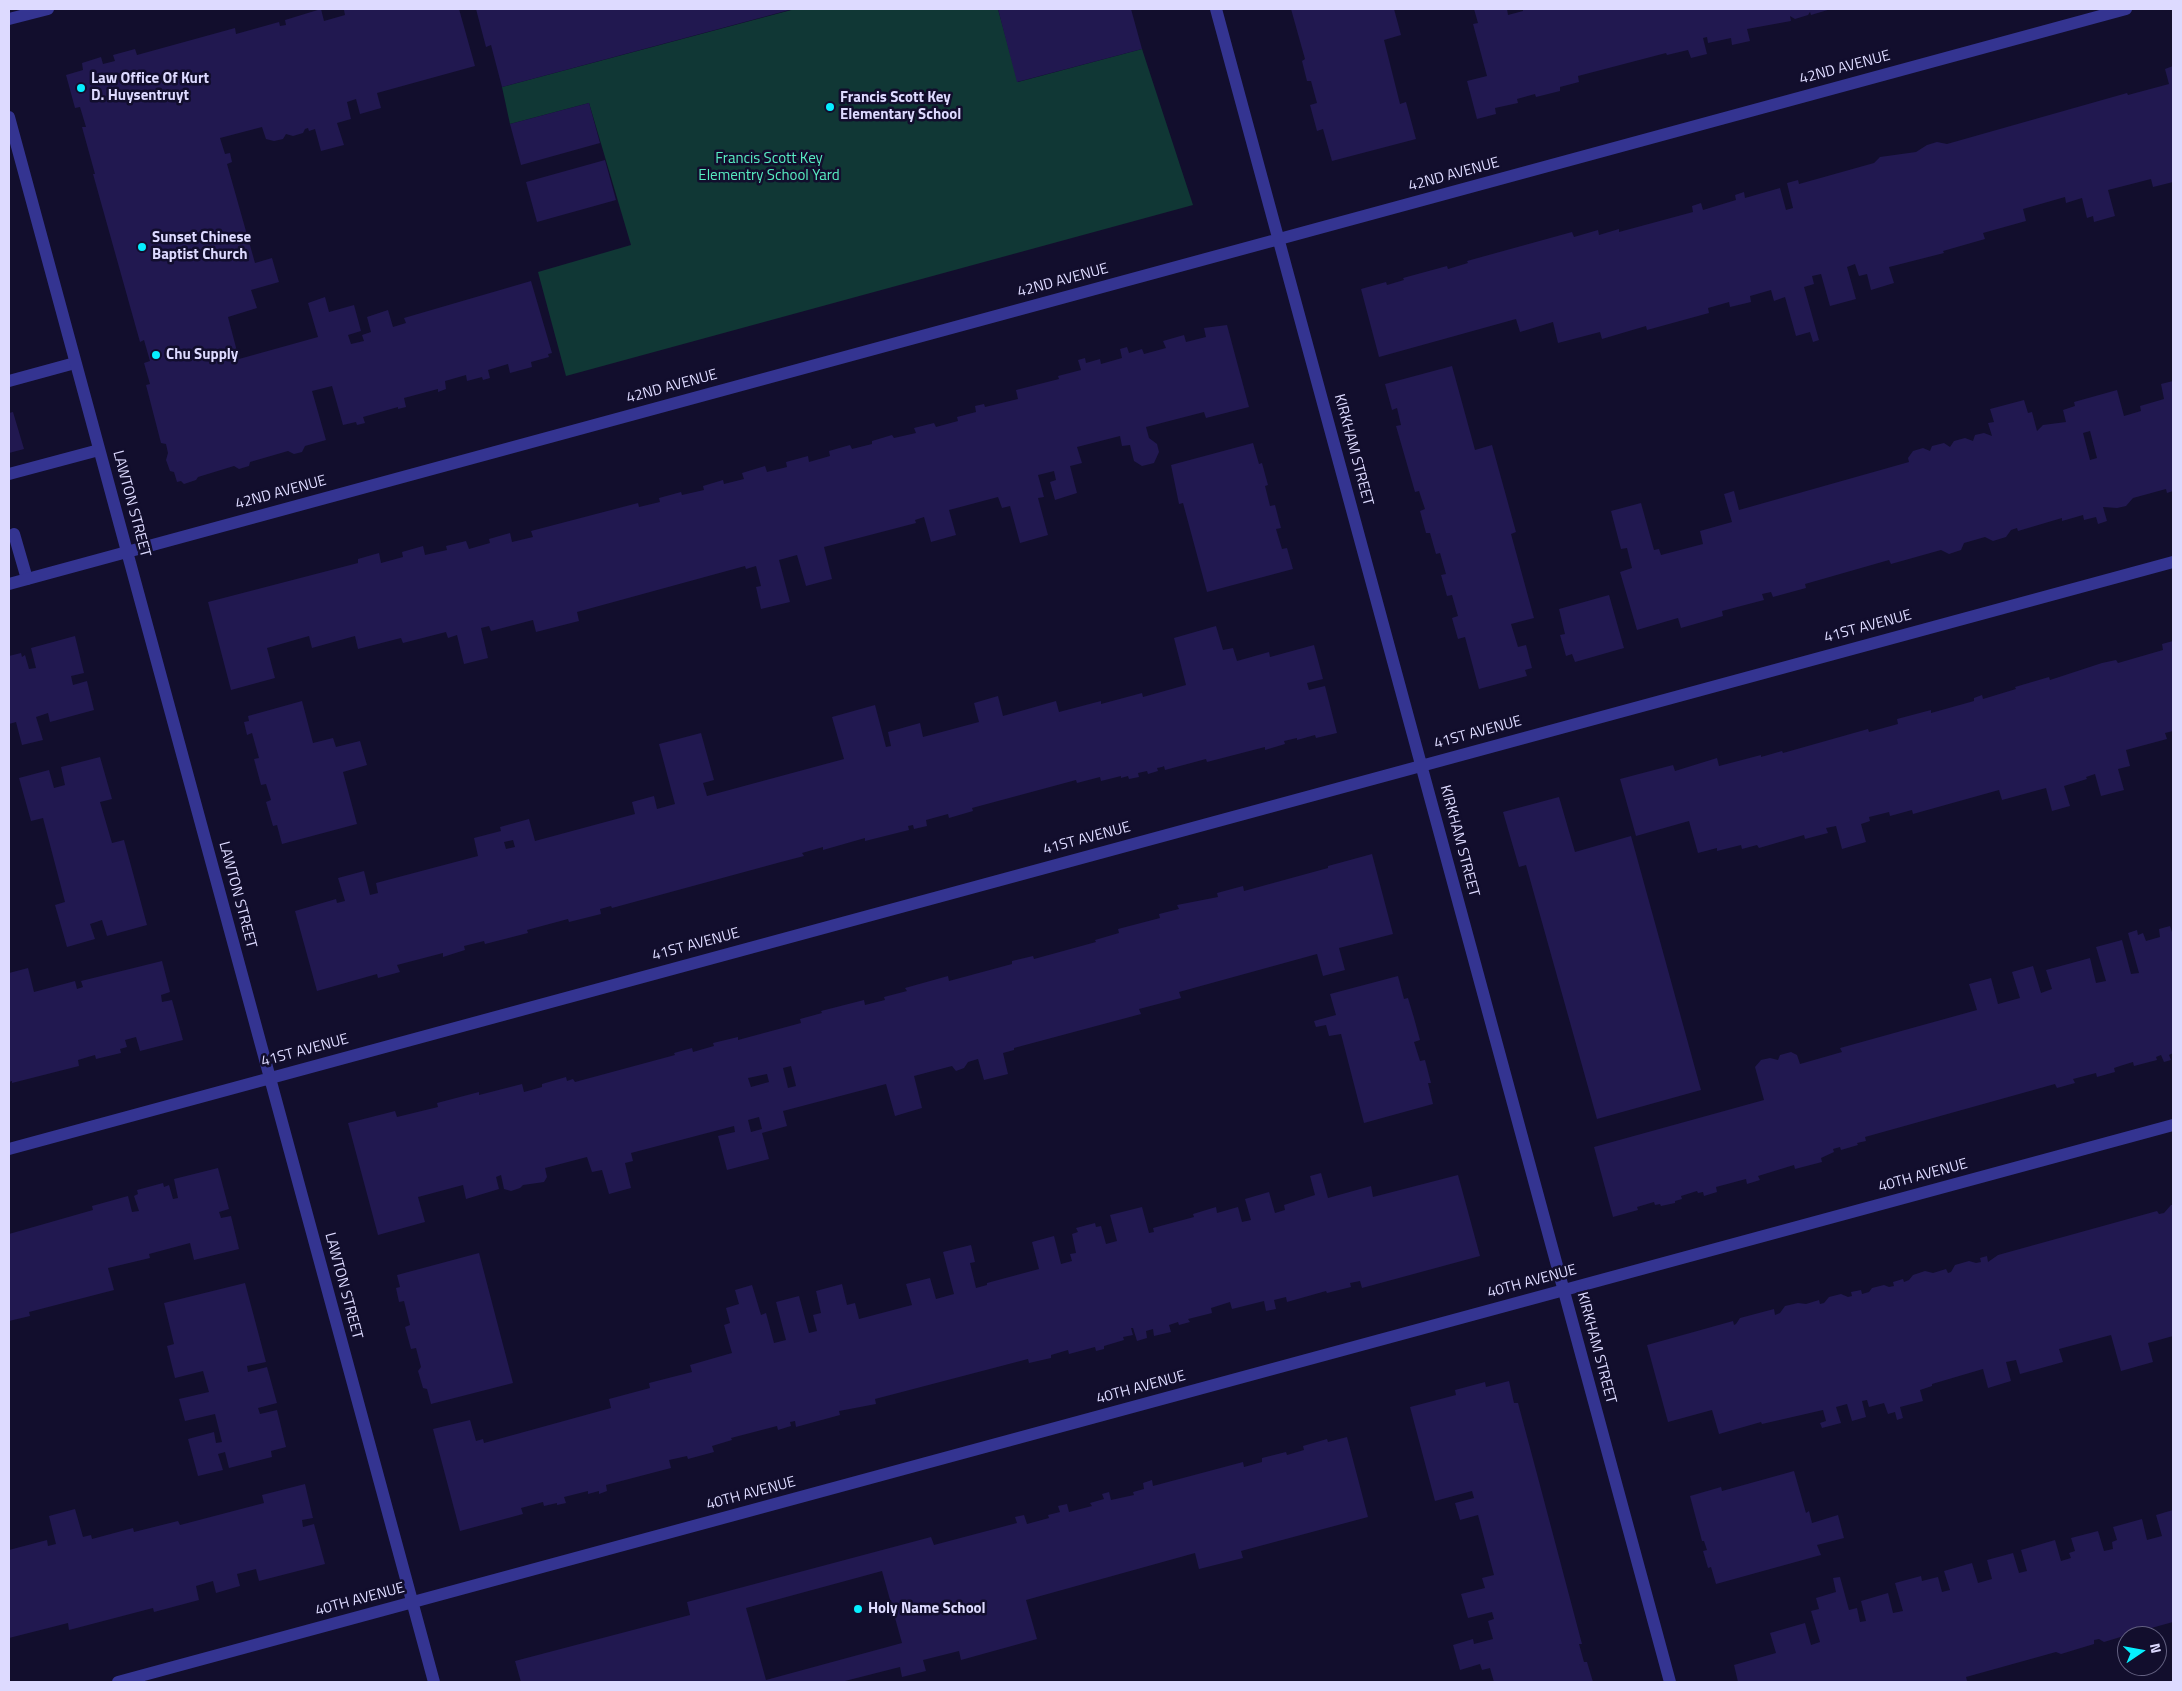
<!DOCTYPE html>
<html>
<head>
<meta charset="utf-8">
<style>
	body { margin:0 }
	#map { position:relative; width:2182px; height:1691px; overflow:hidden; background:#120e2d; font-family:"Titillium Web",sans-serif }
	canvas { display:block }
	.frame { position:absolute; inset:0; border:10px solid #dddaff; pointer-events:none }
	.north { position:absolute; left:2117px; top:1626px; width:50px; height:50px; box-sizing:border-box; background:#120e2d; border:1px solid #636081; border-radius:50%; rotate:78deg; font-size:14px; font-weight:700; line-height:20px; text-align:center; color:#dddaff }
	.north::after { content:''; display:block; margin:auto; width:18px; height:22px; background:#06efff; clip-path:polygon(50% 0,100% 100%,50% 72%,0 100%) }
</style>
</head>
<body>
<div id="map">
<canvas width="2182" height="1691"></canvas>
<div class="frame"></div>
<div class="north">N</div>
</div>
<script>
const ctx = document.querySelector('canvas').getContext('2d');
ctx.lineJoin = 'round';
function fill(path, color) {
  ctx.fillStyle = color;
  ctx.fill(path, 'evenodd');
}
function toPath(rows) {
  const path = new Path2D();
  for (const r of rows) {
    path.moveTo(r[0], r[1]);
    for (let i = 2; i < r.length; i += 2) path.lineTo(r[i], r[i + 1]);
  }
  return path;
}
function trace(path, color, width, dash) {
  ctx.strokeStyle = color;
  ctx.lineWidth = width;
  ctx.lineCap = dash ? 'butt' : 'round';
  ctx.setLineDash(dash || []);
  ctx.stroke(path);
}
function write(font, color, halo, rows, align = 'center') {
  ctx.font = font + ' "Titillium Web",sans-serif';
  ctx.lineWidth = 5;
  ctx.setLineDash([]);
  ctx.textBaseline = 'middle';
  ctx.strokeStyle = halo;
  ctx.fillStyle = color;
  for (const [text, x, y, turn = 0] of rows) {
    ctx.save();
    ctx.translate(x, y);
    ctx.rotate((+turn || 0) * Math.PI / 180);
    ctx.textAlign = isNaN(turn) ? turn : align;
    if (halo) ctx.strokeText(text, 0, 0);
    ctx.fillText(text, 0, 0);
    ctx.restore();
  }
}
const green = toPath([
	[795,9,998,9,1018,82,1142,49,1193,205,566,376,538,272,631,245,589,103,510,124,502,87]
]);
const building = toPath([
	[321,9,324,21,345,15,344,10,349,9,459,9,475,66,377,93,381,108,360,114,356,99,347,102,351,119,337,123,344,145,321,151,315,129,309,131,308,128,305,129,303,133,293,136,286,134,283,139,274,141,266,139,262,127,220,138,225,154,230,153,232,162,227,164,255,263,272,258,279,282,251,290,257,308,228,317,239,359,318,337,308,303,325,297,329,312,354,305,361,331,348,335,351,344,364,341,362,335,371,332,367,317,388,310,393,327,406,323,404,318,531,281,552,353,548,354,549,357,531,362,532,367,510,373,508,364,488,370,490,378,483,380,482,377,467,381,466,375,445,381,446,389,438,392,438,389,404,398,406,407,398,409,398,407,363,417,365,423,357,425,356,422,343,425,332,386,312,391,326,440,305,446,302,452,294,454,288,451,250,462,249,466,239,469,234,466,198,477,196,480,184,484,181,481,177,482,174,472,170,471,166,460,168,453,166,444,161,443,146,385,150,384,144,363,150,361,144,340,140,342,93,174,95,174,82,127,86,127,80,107,75,108,66,75,83,70,82,63,101,57,103,64,115,61,113,55,135,49,137,55,235,28,236,34,279,22,280,26,286,25,285,20],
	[476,9,793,9,502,87,491,45,486,47],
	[998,9,1131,9,1142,49,1017,82],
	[1291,9,1394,9,1401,35,1384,40,1400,104,1406,102,1416,139,1332,161,1323,129,1317,131,1310,105,1317,103,1311,81,1307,81,1302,61,1305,59],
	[1474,9,1507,9,1508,15,1523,11,1523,9,1831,9,1811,15,1810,12,1808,15,1795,19,1790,16,1791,21,1747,29,1750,41,1732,45,1731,38,1708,43,1707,37,1703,38,1707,54,1691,58,1688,50,1667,55,1666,53,1578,76,1579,82,1560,87,1560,91,1536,97,1535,94,1517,99,1518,103,1495,108,1496,114,1477,119,1467,81,1487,76,1473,24,1478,23],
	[2173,66,2173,182,2153,187,2151,179,2108,190,2115,216,2094,222,2093,216,2087,218,2082,198,2066,203,2065,197,2023,209,2026,221,1983,233,1985,239,1943,251,1944,253,1889,267,1894,283,1871,290,1867,274,1859,276,1855,264,1847,267,1856,299,1830,306,1821,274,1812,276,1814,284,1804,287,1819,340,1813,342,1810,332,1796,336,1785,297,1774,301,1771,290,1750,296,1751,302,1730,307,1729,302,1708,308,1709,313,1647,330,1646,326,1602,339,1600,332,1558,343,1553,322,1520,332,1516,319,1379,357,1361,289,1386,282,1387,285,1404,280,1403,278,1447,266,1448,269,1468,263,1467,261,1572,232,1574,237,1598,230,1599,235,1619,229,1619,232,1693,212,1692,206,1701,203,1703,210,1736,200,1735,195,1744,192,1745,198,1780,188,1786,210,1793,208,1787,183,1798,180,1799,184,1874,163,1880,157,1916,152,1927,145,1937,142,1947,144,2127,93,2128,95,2169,84,2165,69],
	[589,103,600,143,521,165,510,124],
	[605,160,616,200,537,222,526,182],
	[1227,325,1249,407,1206,418,1204,412,1146,427,1149,438,1157,444,1159,452,1154,463,1142,466,1134,461,1130,445,1122,446,1120,436,1077,447,1082,463,1070,466,1077,493,1055,500,1050,482,1056,480,1054,471,1038,475,1044,497,1038,498,1048,535,1020,543,1010,506,1002,508,998,497,949,510,956,535,931,542,924,517,915,520,916,523,824,547,832,579,806,586,797,555,779,560,790,602,761,609,756,587,761,586,756,566,746,569,745,566,577,612,579,621,536,632,533,620,491,631,489,626,481,628,488,658,464,664,457,635,448,638,446,632,403,643,401,638,358,649,355,636,312,648,309,636,267,648,275,678,231,690,208,602,358,563,358,559,379,553,381,563,403,557,402,552,423,546,425,555,447,550,446,546,466,541,469,549,490,543,489,539,510,533,512,542,533,537,531,531,638,503,639,507,660,502,659,498,681,492,682,495,704,490,703,486,723,480,724,484,744,479,742,473,765,466,767,472,787,467,786,462,808,456,809,462,830,456,829,451,850,445,852,449,872,444,872,441,892,435,894,438,916,433,914,428,934,423,936,427,958,421,957,417,976,412,975,406,984,404,985,407,1018,399,1016,390,1059,379,1058,376,1081,370,1078,360,1085,358,1086,363,1100,359,1101,364,1122,358,1120,349,1127,347,1129,353,1142,349,1144,354,1166,348,1163,341,1184,335,1186,342,1206,337,1204,328],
	[1452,366,1475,450,1492,445,1516,532,1511,534,1534,618,1511,624,1518,647,1526,645,1532,668,1525,670,1527,676,1479,689,1465,637,1458,639,1452,618,1458,616,1452,595,1447,596,1441,575,1446,574,1440,553,1436,554,1430,533,1426,533,1420,511,1425,509,1419,491,1415,492,1396,426,1401,425,1397,408,1392,410,1385,384],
	[2173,381,2173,491,2167,493,2166,489,2133,498,2126,506,2117,508,2103,507,2107,521,2098,524,2096,517,2084,520,2083,515,2062,521,2062,518,2018,531,2017,528,2011,530,2006,537,1993,541,1985,537,1964,543,1961,550,1949,554,1941,550,1891,564,1889,560,1805,584,1806,588,1773,597,1771,592,1762,594,1764,600,1722,611,1723,616,1681,628,1678,618,1637,630,1620,572,1632,568,1627,548,1621,549,1611,511,1641,503,1654,550,1659,549,1661,555,1703,544,1700,531,1732,522,1724,494,1734,491,1739,510,1909,462,1908,458,1913,451,1923,448,1930,451,1932,446,1944,443,1950,447,1954,441,1965,438,1973,441,1975,435,1984,433,1992,436,1988,423,1994,422,1990,409,2024,400,2028,413,2032,412,2037,431,2043,425,2066,422,2063,410,2075,406,2074,402,2117,390,2124,416,2141,411,2140,406,2164,399,2161,384],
	[2090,431,2097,458,2090,460,2083,433],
	[13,412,24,449,9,453,9,413],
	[1253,443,1259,464,1262,463,1268,485,1265,486,1270,506,1275,505,1281,528,1276,529,1282,549,1287,548,1293,569,1207,592,1183,503,1179,504,1171,465],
	[1609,595,1624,648,1575,662,1572,654,1566,656,1560,635,1565,634,1559,609],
	[1216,626,1223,650,1233,648,1237,661,1269,652,1270,657,1314,645,1323,679,1307,683,1309,690,1325,686,1337,733,1316,738,1315,735,1297,740,1297,738,1284,741,1285,744,1265,750,1265,747,1207,762,1206,759,1165,770,1164,766,1162,767,1157,768,1158,771,1148,774,1147,771,1138,773,1139,777,1129,779,1128,776,1121,778,1121,776,1101,781,1100,777,1077,783,1076,780,972,808,973,811,949,818,948,814,926,820,927,826,914,829,913,825,908,826,909,830,865,841,865,838,823,850,823,847,802,853,804,856,781,862,612,908,611,906,600,909,601,914,569,922,568,919,527,930,528,933,485,944,484,941,464,946,465,950,443,957,443,953,397,965,400,972,378,978,377,974,317,991,295,911,336,899,337,903,345,901,338,878,364,871,370,895,378,893,376,883,478,856,474,838,501,831,500,827,529,819,535,841,635,814,632,802,654,796,657,809,675,804,659,744,701,733,714,780,703,783,707,796,844,759,832,717,875,705,886,747,891,746,888,732,920,723,923,737,979,722,974,703,998,696,1003,716,1056,701,1059,712,1101,701,1101,704,1142,693,1143,697,1186,685,1174,638],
	[513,840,515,847,506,849,504,842],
	[75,636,84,673,71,676,73,685,87,681,94,710,50,722,48,713,36,717,43,740,22,745,16,722,9,724,9,656,21,653,22,657,25,655,29,669,36,668,31,648],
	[2173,641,2173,731,2165,733,2167,739,2126,750,2130,766,2118,769,2124,790,2101,796,2095,774,2086,777,2087,779,2064,786,2070,806,2052,811,2046,788,2002,800,1999,790,1913,814,1912,810,1890,816,1889,812,1869,817,1870,821,1861,824,1866,842,1842,849,1836,826,1826,828,1828,833,1805,839,1804,835,1759,848,1757,845,1742,849,1741,845,1717,851,1717,848,1698,853,1689,821,1636,836,1620,779,1673,765,1675,771,1717,758,1719,766,1761,755,1761,757,1782,751,1783,753,1868,729,1869,732,1898,724,1897,719,1931,710,1931,713,1974,701,1974,698,1982,695,1983,699,2016,689,2015,687,2049,677,2050,680,2102,663,2116,660,2118,663,2163,650,2162,644],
	[302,701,313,743,333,738,336,747,360,741,367,765,343,772,357,824,282,844,277,825,273,826,266,802,271,800,266,784,261,785,254,759,259,758,252,733,247,735,244,722,249,721,248,716],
	[100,757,112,799,100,802,112,843,124,840,147,925,107,936,102,920,90,924,95,939,67,947,55,905,65,902,43,818,31,821,19,778,49,770,54,788,65,785,61,767],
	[1559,797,1575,852,1631,836,1701,1090,1597,1119,1526,865,1519,867,1503,812],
	[1372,854,1393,934,1339,948,1345,970,1323,976,1317,954,1179,992,1181,998,1139,1009,1141,1014,1014,1048,1014,1050,1003,1053,1008,1074,984,1080,978,1059,968,1062,964,1068,956,1071,952,1066,914,1076,922,1108,895,1116,886,1084,783,1111,787,1126,762,1133,769,1159,727,1170,718,1136,735,1132,734,1126,631,1153,633,1161,625,1163,631,1188,609,1194,602,1170,592,1172,587,1157,545,1168,547,1177,544,1182,523,1185,520,1188,511,1191,504,1189,501,1175,496,1177,499,1189,466,1199,463,1185,418,1197,425,1222,378,1235,348,1123,395,1111,397,1117,438,1107,437,1103,479,1092,479,1095,522,1084,524,1092,542,1087,542,1084,566,1077,567,1081,573,1079,575,1082,675,1055,674,1053,692,1048,693,1052,714,1046,713,1043,738,1037,738,1040,801,1023,800,1019,822,1013,821,1011,864,1000,865,1005,885,1000,884,997,907,991,905,988,948,976,949,981,1012,964,1012,961,1033,956,1034,959,1096,942,1095,940,1119,933,1118,929,1160,918,1159,914,1179,909,1177,905,1218,897,1217,893,1243,886,1244,891,1328,868,1328,866],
	[791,1066,796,1086,788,1088,783,1068],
	[767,1074,769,1082,751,1087,748,1078],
	[759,1117,762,1129,751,1132,748,1120],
	[2170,926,2173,935,2173,1053,2169,1055,2171,1060,2164,1062,2161,1055,2156,1057,2157,1060,2134,1066,2133,1062,2120,1066,2114,1068,2115,1072,2097,1077,2096,1073,2073,1079,2075,1083,2057,1088,2055,1084,1865,1137,1866,1141,1857,1143,1858,1145,1841,1150,1840,1147,1833,1149,1834,1152,1821,1158,1822,1162,1795,1169,1794,1165,1758,1176,1760,1180,1747,1184,1746,1179,1716,1187,1717,1192,1704,1196,1703,1192,1698,1193,1697,1191,1681,1196,1682,1199,1675,1201,1675,1203,1661,1206,1660,1204,1655,1205,1654,1202,1637,1207,1638,1210,1613,1217,1594,1147,1764,1100,1755,1067,1761,1060,1770,1058,1778,1060,1780,1055,1791,1052,1797,1055,1800,1064,1842,1052,1840,1048,1977,1010,1969,984,1991,978,1998,1004,2020,998,2012,972,2033,966,2041,993,2052,989,2046,970,2090,958,2096,983,2106,981,2096,947,2122,940,2131,974,2139,973,2128,933,2137,930,2138,935,2143,933,2146,941,2160,937,2159,929],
	[162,961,170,992,161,995,162,1002,172,1000,183,1040,140,1051,136,1037,125,1040,127,1047,120,1049,121,1053,96,1059,95,1055,78,1060,79,1066,12,1083,12,1081,9,1082,9,973,28,968,34,992,75,981,77,989,83,987,81,981],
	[1398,976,1404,999,1408,998,1414,1018,1420,1040,1414,1042,1420,1061,1425,1060,1431,1083,1428,1083,1433,1104,1364,1123,1341,1034,1329,1036,1326,1025,1316,1027,1314,1021,1336,1015,1330,994],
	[218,1168,229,1209,219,1212,221,1218,231,1216,239,1249,194,1260,190,1243,149,1254,150,1258,108,1268,114,1290,29,1312,30,1316,9,1321,9,1234,93,1210,92,1206,128,1196,132,1212,139,1211,134,1196,138,1194,137,1190,163,1183,164,1187,169,1185,173,1199,178,1198,174,1179],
	[1321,1173,1328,1198,1371,1186,1373,1197,1458,1175,1480,1256,1362,1288,1360,1281,1350,1283,1351,1287,1327,1293,1326,1291,1287,1302,1286,1297,1274,1300,1276,1309,1266,1311,1264,1301,1232,1309,1230,1302,1211,1308,1212,1313,1188,1319,1190,1322,1179,1325,1178,1322,1169,1325,1171,1332,1154,1336,1153,1329,1146,1331,1147,1338,1137,1341,1133,1328,1131,1328,1133,1335,1123,1337,1124,1340,1104,1346,1104,1349,1096,1351,1095,1347,1069,1354,1068,1350,1051,1355,1051,1358,1029,1363,1028,1359,875,1399,876,1404,839,1411,840,1415,796,1427,795,1421,790,1422,791,1426,778,1430,777,1426,731,1438,732,1440,712,1446,714,1452,688,1459,687,1456,669,1460,671,1468,606,1485,607,1491,599,1494,599,1491,588,1494,588,1491,564,1497,566,1503,557,1505,557,1503,544,1506,543,1502,521,1508,523,1514,460,1531,433,1429,470,1420,476,1441,483,1439,484,1443,611,1408,609,1399,650,1388,649,1383,692,1372,690,1365,732,1353,724,1325,730,1323,726,1308,739,1304,735,1290,752,1285,761,1315,766,1313,774,1343,786,1340,776,1302,799,1296,809,1333,817,1331,813,1315,821,1313,816,1291,842,1284,847,1305,855,1303,859,1319,912,1305,906,1284,930,1278,936,1299,954,1294,943,1252,971,1245,975,1262,970,1263,976,1288,987,1285,987,1283,1039,1269,1032,1242,1054,1236,1061,1264,1072,1261,1070,1254,1076,1253,1072,1234,1078,1232,1076,1228,1095,1223,1096,1227,1101,1226,1106,1244,1117,1241,1110,1215,1142,1207,1149,1233,1154,1232,1153,1228,1194,1217,1193,1214,1216,1207,1217,1213,1238,1207,1242,1222,1251,1220,1245,1199,1269,1192,1275,1213,1285,1210,1284,1205,1315,1195,1310,1176],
	[2171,1205,2173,1205,2173,1336,2148,1343,2153,1362,2121,1371,2111,1335,2059,1349,2063,1362,2020,1374,2016,1360,2006,1362,2011,1381,1988,1388,1983,1369,1932,1384,1932,1386,1920,1390,1923,1401,1900,1407,1903,1418,1897,1420,1895,1412,1888,1414,1884,1403,1869,1407,1867,1400,1862,1401,1866,1417,1852,1421,1847,1404,1836,1407,1841,1423,1822,1428,1820,1423,1826,1421,1823,1410,1762,1424,1761,1422,1719,1434,1712,1410,1668,1422,1647,1345,1733,1321,1734,1325,1736,1324,1740,1318,1774,1309,1775,1315,1780,1313,1785,1306,1798,1303,1806,1304,1819,1300,1820,1304,1824,1303,1829,1297,1841,1294,1848,1297,1852,1296,1851,1292,1861,1290,1862,1294,1869,1292,1872,1288,1884,1285,1889,1287,1894,1286,1893,1282,1903,1279,1904,1282,1909,1280,1913,1275,1925,1271,1933,1273,1946,1269,1948,1273,1951,1272,1955,1265,1969,1261,1976,1263,1981,1262,1980,1258,1987,1256,1988,1262,1998,1255,2157,1211,2159,1214,2164,1213],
	[479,1253,513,1383,431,1404,427,1389,423,1388,418,1371,421,1367,416,1348,411,1349,405,1327,410,1325,404,1301,399,1302,396,1288,400,1287,397,1275],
	[245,1283,266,1362,247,1366,248,1372,267,1367,277,1403,258,1408,260,1414,277,1410,286,1447,271,1451,272,1457,229,1468,225,1452,218,1454,223,1470,198,1476,188,1439,214,1432,216,1443,222,1442,215,1414,185,1421,179,1399,209,1392,203,1371,175,1378,167,1346,174,1344,164,1303],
	[1509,1381,1514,1403,1518,1403,1537,1474,1582,1644,1579,1644,1584,1662,1587,1662,1593,1682,1494,1682,1490,1668,1482,1670,1480,1664,1460,1670,1453,1645,1473,1639,1474,1644,1493,1639,1488,1621,1494,1619,1492,1612,1468,1618,1461,1594,1485,1588,1482,1578,1494,1575,1478,1515,1460,1520,1455,1503,1474,1498,1472,1491,1435,1501,1410,1407,1456,1395,1455,1390,1485,1382,1486,1387],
	[1347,1437,1368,1517,1241,1551,1243,1558,1199,1569,1195,1553,1026,1600,1037,1639,961,1660,959,1651,923,1660,926,1671,902,1677,900,1667,841,1682,521,1682,515,1661,690,1615,687,1602,931,1537,934,1545,1017,1523,1015,1517,1024,1515,1027,1524,1049,1518,1048,1515,1060,1512,1058,1506,1067,1504,1069,1512,1092,1506,1090,1503,1104,1499,1102,1494,1109,1492,1111,1500,1134,1495,1133,1492,1144,1489,1143,1483,1152,1480,1153,1486,1243,1462,1244,1467,1262,1462,1262,1458,1286,1452,1287,1455,1304,1450,1303,1446,1327,1439,1328,1442],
	[882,1571,902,1643,766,1680,746,1608],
	[1794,1471,1806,1513,1809,1511,1812,1523,1838,1515,1844,1538,1817,1545,1821,1555,1716,1584,1711,1567,1708,1568,1703,1551,1707,1550,1704,1541,1702,1541,1690,1496,1721,1487,1722,1491],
	[305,1484,313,1518,302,1520,303,1527,314,1524,325,1564,259,1581,256,1569,237,1574,240,1586,216,1593,213,1581,196,1586,199,1600,154,1612,153,1608,69,1630,68,1623,9,1638,9,1550,47,1540,48,1546,56,1544,49,1516,75,1509,83,1537,91,1535,92,1539,133,1528,134,1532,178,1521,180,1525,264,1503,262,1495],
	[2173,1510,2173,1622,2144,1630,2139,1628,2136,1629,2137,1632,2104,1642,2099,1639,2094,1640,2094,1644,2061,1654,2056,1652,1966,1677,1967,1681,1963,1682,1738,1682,1734,1665,1776,1653,1770,1633,1805,1623,1811,1645,1820,1642,1811,1611,1819,1609,1816,1598,1836,1592,1833,1578,1840,1577,1849,1610,1857,1608,1860,1622,1866,1621,1861,1601,1888,1593,1893,1613,1903,1611,1895,1583,1921,1576,1922,1581,1938,1577,1942,1592,1950,1590,1944,1571,1972,1563,1978,1583,1992,1579,1987,1560,2013,1553,2019,1573,2027,1571,2021,1550,2055,1540,2061,1561,2071,1558,2069,1553,2075,1551,2071,1538,2098,1531,2104,1551,2113,1549,2112,1542,2117,1540,2113,1527,2142,1519,2147,1540,2162,1536,2156,1515]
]);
const service = toPath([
	[9,381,75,363],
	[9,474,99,450],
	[14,534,27,579]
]);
const minor = toPath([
	[1216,9,1670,1682],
	[9,19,48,9],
	[9,117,434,1682],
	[9,584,2126,9],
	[9,1149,2173,562],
	[118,1682,2173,1125]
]);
const markers = [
	[81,88,5,"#06efff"],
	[830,107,5,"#06efff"],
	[142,247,5,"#06efff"],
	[156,355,5,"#06efff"],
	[858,1609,5,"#06efff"]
];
const streetNames = [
	["42ND AVENUE",1845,68,-15],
	["42ND AVENUE",1454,175,-15],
	["42ND AVENUE",1063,281,-15],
	["42ND AVENUE",672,387,-15],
	["KIRKHAM STREET",1353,450,75],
	["42ND AVENUE",281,493,-15],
	["LAWTON STREET",131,504,75],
	["41ST AVENUE",1868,627,-15],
	["41ST AVENUE",1478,733,-15],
	["41ST AVENUE",1087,839,-15],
	["KIRKHAM STREET",1459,841,75],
	["LAWTON STREET",237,895,75],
	["41ST AVENUE",696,945,-15],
	["41ST AVENUE",305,1051,-15],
	["40TH AVENUE",1923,1176,-15],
	["40TH AVENUE",1532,1282,-15],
	["LAWTON STREET",343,1286,75],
	["KIRKHAM STREET",1596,1348,75],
	["40TH AVENUE",1141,1388,-15],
	["40TH AVENUE",751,1494,-15],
	["40TH AVENUE",360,1600,-15]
];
const poiNames = [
	["Law Office Of Kurt",91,79],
	["D. Huysentruyt",91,96],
	["Francis Scott Key",840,98],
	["Elementary School",840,115],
	["Sunset Chinese",152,238],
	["Baptist Church",152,255],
	["Chu Supply",166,355],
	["Holy Name School",868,1609]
];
const parkNames = [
	["Francis Scott Key",769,159],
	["Elementry School Yard",769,176]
];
fill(green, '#103735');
fill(building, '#211850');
trace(service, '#343491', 12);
trace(minor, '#343491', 12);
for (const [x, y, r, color] of markers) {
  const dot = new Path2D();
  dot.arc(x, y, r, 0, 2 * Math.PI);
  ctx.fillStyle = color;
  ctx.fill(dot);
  trace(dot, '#120e2d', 2);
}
write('15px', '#dddaff', '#120e2d', streetNames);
write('bold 15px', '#dddaff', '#120e2d', poiNames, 'left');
write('15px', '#58edc2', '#120e2d', parkNames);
</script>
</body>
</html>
